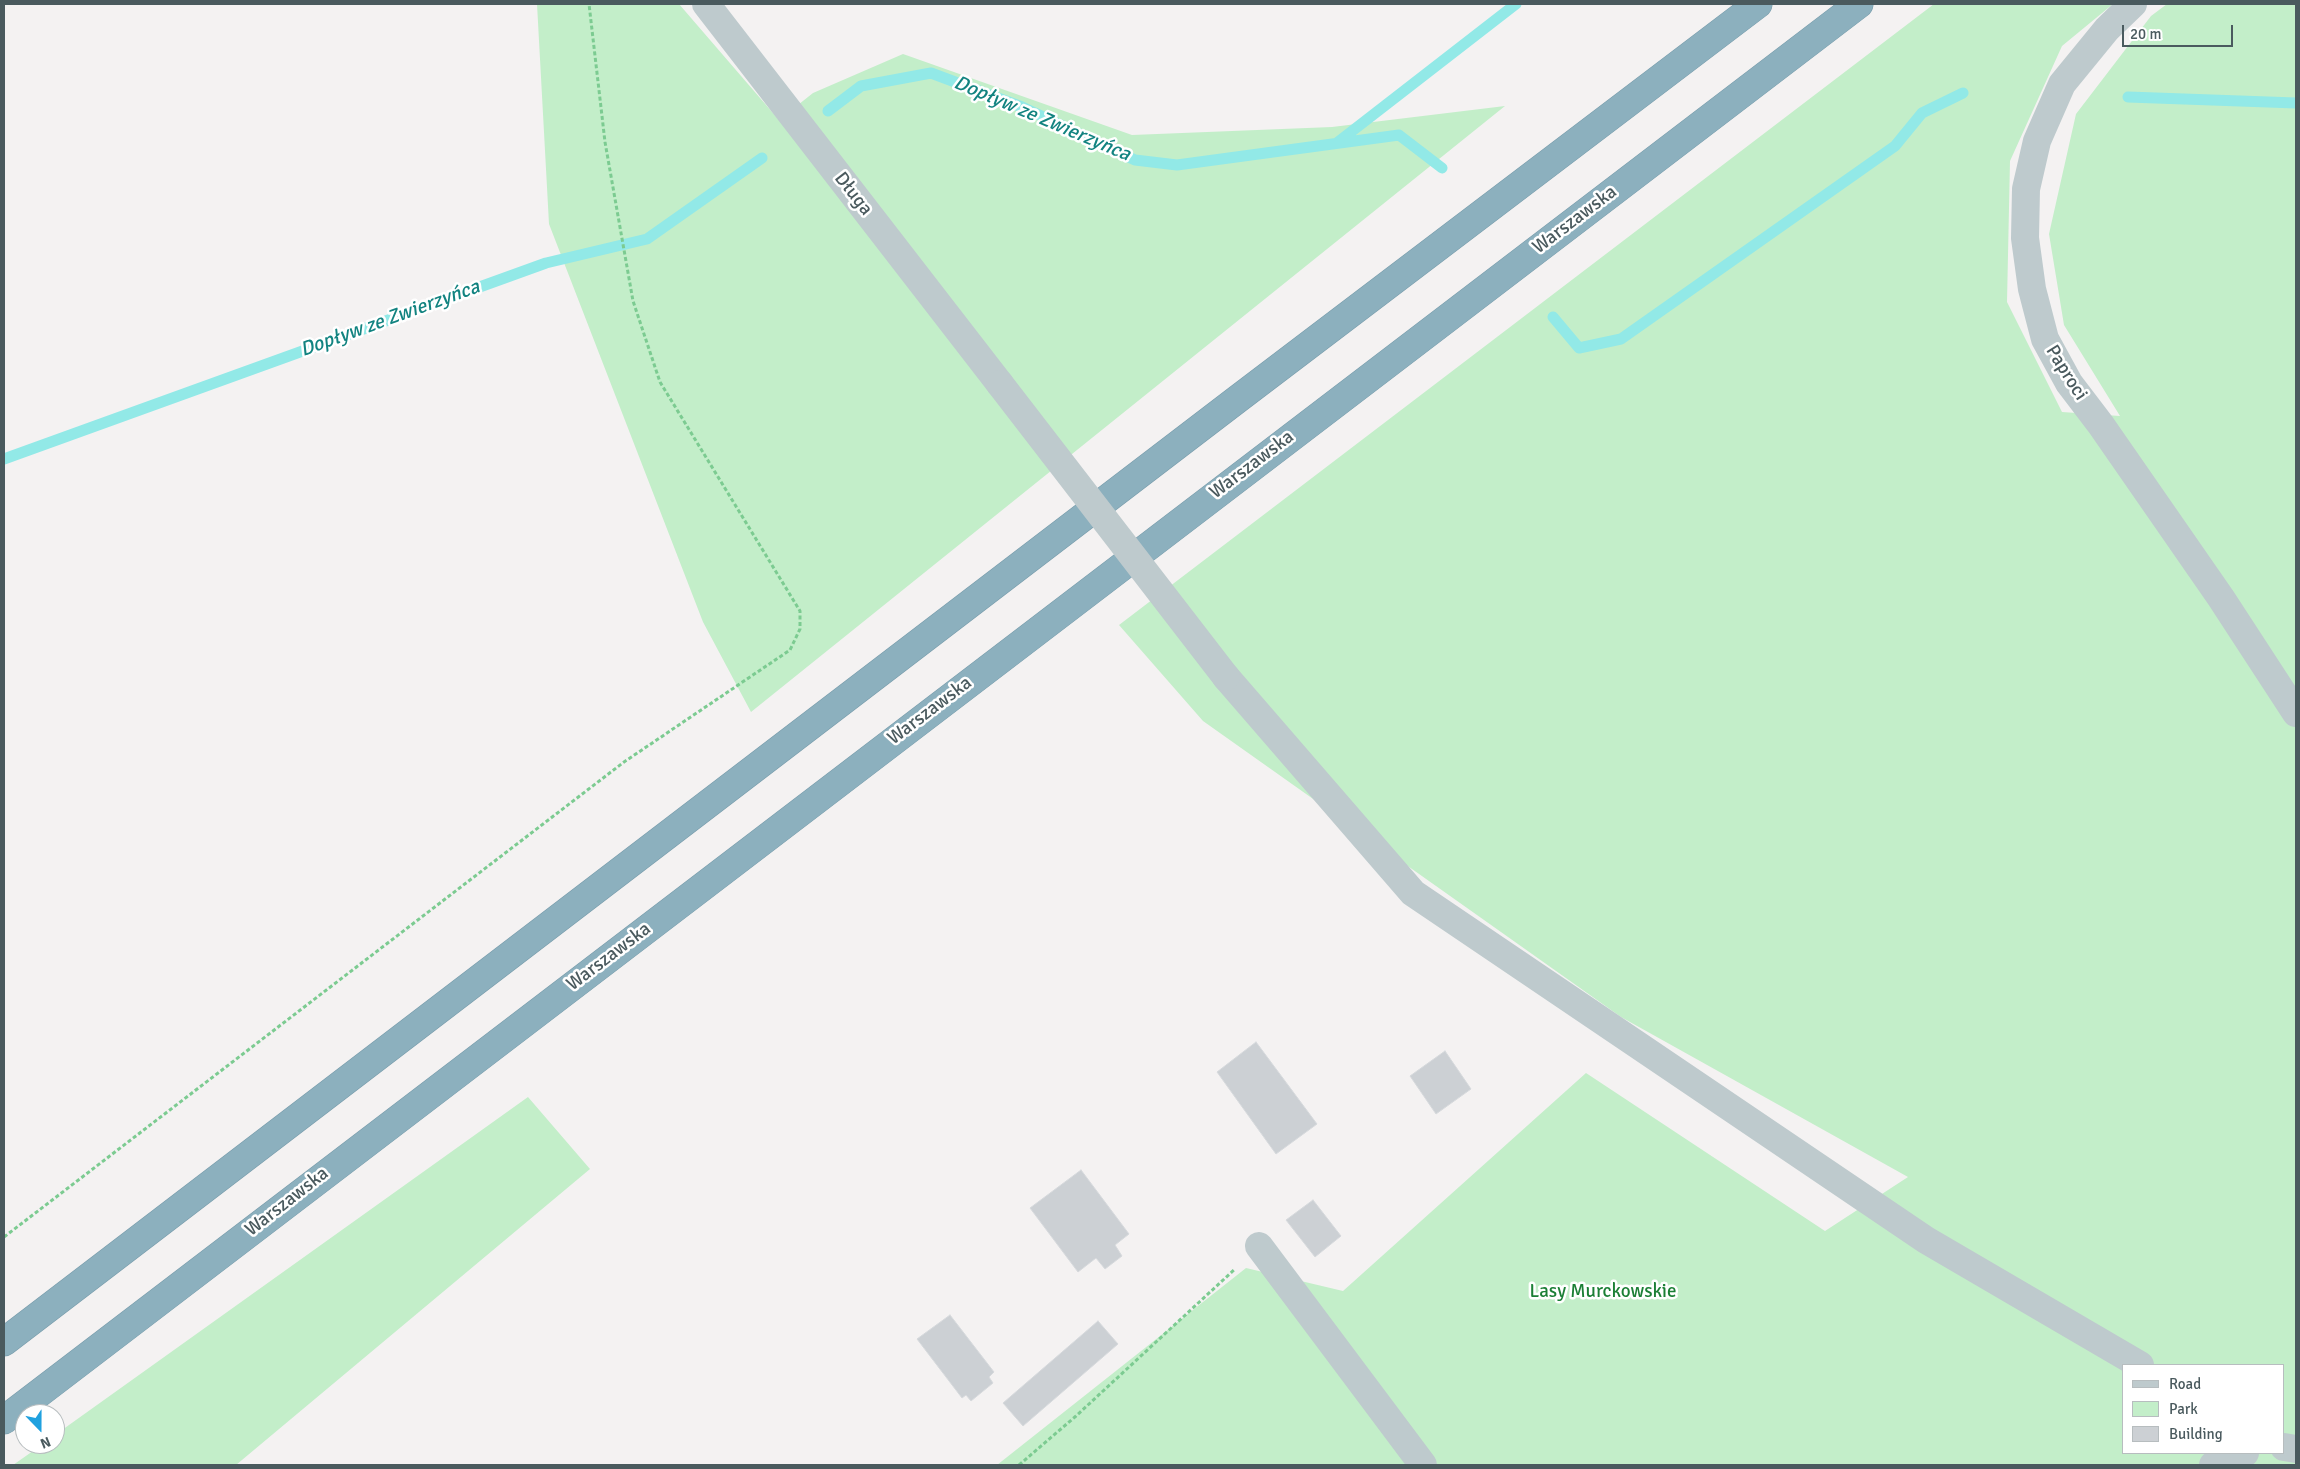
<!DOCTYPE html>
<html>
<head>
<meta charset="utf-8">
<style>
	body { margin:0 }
	#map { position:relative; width:2300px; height:1469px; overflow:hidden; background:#f4f2f2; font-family:Signika,sans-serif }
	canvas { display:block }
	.frame { position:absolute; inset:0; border:5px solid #4a5a5e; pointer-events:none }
	.legend { position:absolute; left:2122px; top:1364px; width:162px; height:90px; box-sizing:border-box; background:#fff; border:1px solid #b7bdbf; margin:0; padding:6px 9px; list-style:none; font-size:15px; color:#4a5a5e }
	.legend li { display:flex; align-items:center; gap:10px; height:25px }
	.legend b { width:25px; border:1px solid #b7bdbf }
	.north { position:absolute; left:15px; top:1404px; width:50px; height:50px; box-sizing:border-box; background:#fff; border:1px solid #b7bdbf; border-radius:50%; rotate:158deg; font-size:14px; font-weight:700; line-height:20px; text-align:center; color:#4a5a5e }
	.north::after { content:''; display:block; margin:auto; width:18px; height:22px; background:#20a1df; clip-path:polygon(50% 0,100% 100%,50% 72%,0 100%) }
	.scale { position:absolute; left:2122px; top:25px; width:111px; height:22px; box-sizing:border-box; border:2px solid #4a5a5e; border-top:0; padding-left:6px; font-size:15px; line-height:18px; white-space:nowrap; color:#4a5a5e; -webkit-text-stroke:4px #fff; paint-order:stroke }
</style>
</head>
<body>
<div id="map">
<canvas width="2300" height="1469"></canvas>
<div class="frame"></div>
<ul class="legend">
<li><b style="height:6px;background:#becacd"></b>Road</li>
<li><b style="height:14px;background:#c3eec9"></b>Park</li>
<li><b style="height:14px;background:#ccd0d4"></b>Building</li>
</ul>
<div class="north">N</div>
<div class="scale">20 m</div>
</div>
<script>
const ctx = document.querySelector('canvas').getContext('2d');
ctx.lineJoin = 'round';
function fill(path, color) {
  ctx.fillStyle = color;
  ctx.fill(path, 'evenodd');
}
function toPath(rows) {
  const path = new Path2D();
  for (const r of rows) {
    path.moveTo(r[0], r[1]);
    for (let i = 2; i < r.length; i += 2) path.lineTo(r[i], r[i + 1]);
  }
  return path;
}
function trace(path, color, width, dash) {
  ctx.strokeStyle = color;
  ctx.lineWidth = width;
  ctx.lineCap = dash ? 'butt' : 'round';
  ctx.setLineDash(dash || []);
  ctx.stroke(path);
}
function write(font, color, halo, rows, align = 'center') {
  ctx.font = font + ' Signika,sans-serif';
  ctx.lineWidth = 5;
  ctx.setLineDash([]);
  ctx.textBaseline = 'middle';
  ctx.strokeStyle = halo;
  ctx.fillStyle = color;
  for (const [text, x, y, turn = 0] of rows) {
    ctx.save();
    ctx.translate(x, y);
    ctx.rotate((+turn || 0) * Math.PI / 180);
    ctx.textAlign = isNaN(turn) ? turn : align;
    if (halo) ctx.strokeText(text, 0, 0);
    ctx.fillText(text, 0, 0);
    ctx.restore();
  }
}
const green = toPath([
	[537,4,679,4,779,120,813,93,903,54,1132,135,1332,127,1505,106,751,712,703,622,549,224],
	[1934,4,2113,4,2062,46,2010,161,2007,302,2062,412,2120,416,2064,325,2049,234,2076,114,2151,16,2167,4,2296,4,2296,1465,997,1465,1246,1268,1343,1291,1586,1073,1825,1231,1908,1177,1621,1017,1203,721,1119,625],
	[2124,1365,2284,1365,2284,1453,2124,1453],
	[528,1097,590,1169,236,1465,13,1465,43,1444,55,1444,55,1435]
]);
const stream = toPath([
	[2128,97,2296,103],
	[828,111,861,86,931,73,1022,107,1135,160,1177,165,1399,135,1442,168],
	[1338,142,1516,4],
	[1553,317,1579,348,1621,339,1895,146,1922,113,1963,93],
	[4,459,546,263,647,239,762,158]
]);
const building = toPath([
	[1256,1042,1317,1124,1276,1154,1217,1072,1256,1042],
	[1445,1051,1471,1089,1436,1114,1410,1076,1445,1051],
	[1081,1170,1129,1234,1115,1245,1122,1256,1105,1269,1096,1258,1078,1272,1030,1208,1081,1170],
	[1313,1200,1341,1236,1315,1257,1286,1220,1313,1200],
	[950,1315,994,1372,989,1377,993,1383,971,1401,966,1395,962,1398,917,1339,950,1315],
	[1098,1321,1118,1344,1023,1426,1003,1403,1098,1321]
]);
const path = toPath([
	[4,1237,624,762,790,650,800,629,800,611,660,382,633,301,605,142,589,4],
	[1019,1465,1076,1416,1235,1269]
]);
const minor = toPath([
	[706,4,1000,384],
	[2133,4,2107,29,2062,84,2037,141,2026,189,2025,238,2032,289,2045,339,2069,383,2101,425,2221,598,2296,713],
	[1226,677,1413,893,1926,1240,2140,1365],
	[1259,1246,1423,1465],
	[2284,1447,2296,1449],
	[2213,1465,2245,1453]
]);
const highway = toPath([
	[4,1342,1239,398,1758,4],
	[4,1420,1859,4]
]);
const minorBridge = toPath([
	[1000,384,1226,677]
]);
const streetNames = [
	["Długa",853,194,52],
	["Warszawska",1575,220,-37],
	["Paproci",2066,373,58],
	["Warszawska",1252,465,-37],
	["Warszawska",930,711,-37],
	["Warszawska",609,957,-37],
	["Warszawska",287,1202,-38]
];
const parkNames = [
	["Lasy Murckowskie",1603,1292]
];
const waterNames = [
	["Dopływ ze Zwierzyńca",1042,119,23],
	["Dopływ ze Zwierzyńca",390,319,-20]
];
fill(green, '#c3eec9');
trace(stream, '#92e9e7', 11);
fill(building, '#ccd0d4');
trace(building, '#d6d9dc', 1);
trace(highway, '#779baa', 29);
trace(path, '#7ccb91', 3, [4, 2.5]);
trace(minor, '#becacd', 28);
trace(highway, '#8cb0be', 28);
trace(minorBridge, '#becacd', 28);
write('19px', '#4a5a5e', '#fff', streetNames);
write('19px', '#1b7f35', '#fff', parkNames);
write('italic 20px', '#128380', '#fff', waterNames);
</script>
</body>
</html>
